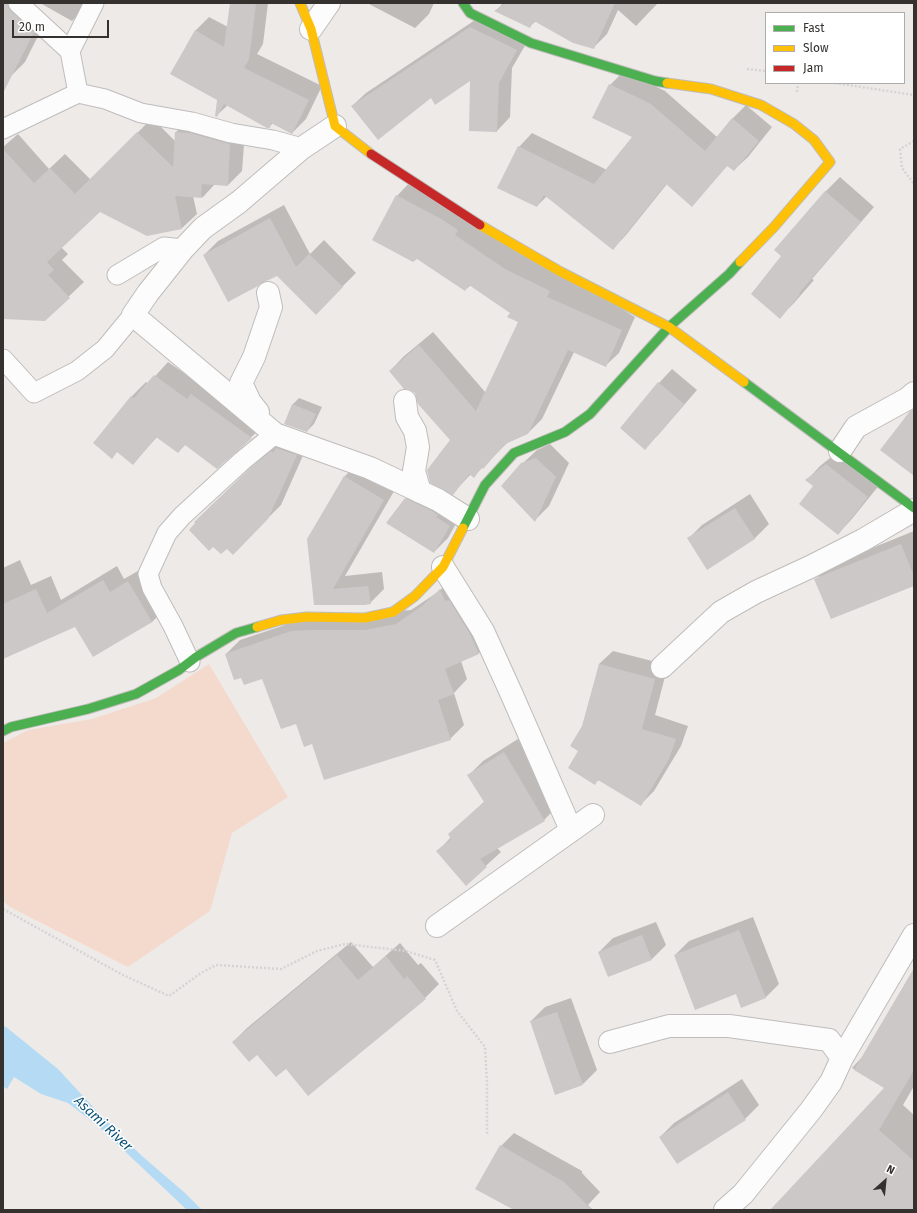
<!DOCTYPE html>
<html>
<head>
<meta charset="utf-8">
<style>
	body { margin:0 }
	#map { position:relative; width:917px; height:1213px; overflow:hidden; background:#eeeae8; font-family:"Fira Sans",sans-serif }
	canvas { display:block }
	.frame { position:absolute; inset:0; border:4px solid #34312f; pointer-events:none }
	.legend { position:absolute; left:765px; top:12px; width:140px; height:72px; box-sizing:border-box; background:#fff; border:1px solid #aeadac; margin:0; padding:5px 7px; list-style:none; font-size:12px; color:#34312f }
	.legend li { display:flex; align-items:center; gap:8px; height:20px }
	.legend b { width:20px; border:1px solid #aeadac }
	.north { position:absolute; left:865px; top:1161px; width:40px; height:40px; -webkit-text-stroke:3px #fff; paint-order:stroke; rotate:27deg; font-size:11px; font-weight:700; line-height:16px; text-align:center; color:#34312f }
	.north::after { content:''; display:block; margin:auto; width:14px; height:18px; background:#34312f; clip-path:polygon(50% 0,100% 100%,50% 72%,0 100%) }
	.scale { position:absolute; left:12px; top:20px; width:97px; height:18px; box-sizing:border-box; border:2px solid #34312f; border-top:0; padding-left:5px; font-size:12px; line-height:14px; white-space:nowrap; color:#34312f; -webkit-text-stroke:3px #fff; paint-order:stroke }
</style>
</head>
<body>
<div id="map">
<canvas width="917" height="1213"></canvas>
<div class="frame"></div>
<ul class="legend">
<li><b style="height:5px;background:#4caf50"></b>Fast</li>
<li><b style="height:5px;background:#ffc107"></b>Slow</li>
<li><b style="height:5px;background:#c62828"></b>Jam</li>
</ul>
<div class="north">N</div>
<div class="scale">20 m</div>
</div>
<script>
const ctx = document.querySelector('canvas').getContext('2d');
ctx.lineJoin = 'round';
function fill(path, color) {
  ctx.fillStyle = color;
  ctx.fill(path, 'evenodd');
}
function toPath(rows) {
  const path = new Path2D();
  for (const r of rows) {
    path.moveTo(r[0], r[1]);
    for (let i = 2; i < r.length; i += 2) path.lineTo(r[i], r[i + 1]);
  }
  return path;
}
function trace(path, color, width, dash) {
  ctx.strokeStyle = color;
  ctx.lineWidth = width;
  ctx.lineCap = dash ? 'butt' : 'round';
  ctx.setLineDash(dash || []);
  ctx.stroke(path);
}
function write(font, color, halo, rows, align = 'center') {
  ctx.font = font + ' "Fira Sans",sans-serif';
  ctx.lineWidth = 3;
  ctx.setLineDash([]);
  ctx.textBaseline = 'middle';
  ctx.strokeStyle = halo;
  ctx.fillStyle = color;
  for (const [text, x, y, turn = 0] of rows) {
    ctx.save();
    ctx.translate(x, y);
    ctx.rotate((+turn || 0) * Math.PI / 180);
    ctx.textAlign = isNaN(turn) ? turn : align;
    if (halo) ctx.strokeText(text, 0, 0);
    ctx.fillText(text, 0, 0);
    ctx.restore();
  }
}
const green = toPath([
	[209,664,288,797,232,833,210,911,128,967,10,907,3,901,3,743,28,730,92,719,156,698]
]);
const water = toPath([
	[3,1026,6,1027,58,1069,105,1120,142,1156,185,1193,202,1210,187,1210,98,1126,68,1103,41,1094,14,1077,7,1089,3,1086]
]);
const shadow = toPath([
	[3,3,31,3,47,18,25,62,11,76,3,72],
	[40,3,88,3,86,7,72,21],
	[231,3,268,3,263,44,257,54,322,86,306,119,292,133,273,123,269,127,228,105,216,116,218,100,195,31,209,17,228,27],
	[367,3,434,3,429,14,415,28],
	[503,3,658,3,636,26,618,10,607,34,593,48,536,21,529,27,496,11],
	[484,14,530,37,512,68,510,117,497,131,470,130,471,79,431,97,352,106,366,93],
	[624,71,665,91,717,137,732,119,746,105,772,127,748,157,734,170,728,165,692,205,667,184,626,235,613,249,547,196,537,206,519,147,532,133,607,170,633,137,610,85],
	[152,118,175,141,176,132,190,118,245,131,242,171,228,185,215,184,203,197,193,196,197,214,182,228,100,211,61,247,68,254,62,260,84,282,44,320,3,310,3,147,18,134,49,169,65,154,91,180],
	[840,177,874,207,812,279,814,280,794,303,780,317,783,256,776,249,826,191],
	[410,182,635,317,619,353,605,366,574,352,542,419,528,433,507,443,474,476,471,474,453,493,451,440,416,393,390,371,403,357,433,332,486,393,519,322,511,312,471,285,465,290,397,196],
	[284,205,310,254,324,240,356,273,316,313,277,275,204,255,218,241],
	[168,362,201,385,266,424,217,467,186,444,178,452,157,437,133,464,118,451,94,443,132,396,146,382,148,384],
	[672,369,697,390,659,434,645,448,659,383],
	[299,398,322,407,314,424,307,431,292,405],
	[285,439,309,442,281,505,233,553,208,509,263,457],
	[550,444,569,463,549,506,535,520,522,464,537,450],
	[840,450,881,483,851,520,838,534,815,486,807,480,820,466],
	[358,463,397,486,345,576,382,572,384,589,370,603,315,604,344,477],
	[420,485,463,511,448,538,434,552,406,499],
	[750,494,769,524,755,538,707,568,688,539,702,525],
	[914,531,914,584,816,579,830,565],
	[20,560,31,585,51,576,61,600,117,566,124,579,143,568,166,608,152,622,93,656,75,625,3,658,3,568],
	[455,576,493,639,479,653,461,661,467,679,454,693,464,725,450,739,312,743,263,677,242,677,226,654,240,640,306,618,411,610,438,592],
	[613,651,668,665,655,715,688,726,681,746,654,791,641,804,599,780,595,783,580,750,599,664],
	[518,739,558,806,544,820,497,848,501,852,466,884,438,851,451,837,449,834,485,801,469,775,483,761],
	[753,917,779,984,765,998,675,955,689,941],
	[656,922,666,945,652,959,608,976,599,952,613,938],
	[351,942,373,967,400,943,418,965,421,963,439,984,425,998,286,1068,233,1042,247,1028],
	[914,975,914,1086,903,1105,914,1115,914,1210,771,1210,886,1087,852,1068,864,1055],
	[571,998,597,1070,583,1084,531,1021,545,1007],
	[742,1079,759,1105,745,1119,660,1137,674,1123],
	[514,1133,582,1171,582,1173,600,1192,588,1205,593,1210,516,1210,501,1146]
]);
const building = toPath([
	[3,3,7,3,8,7,11,11,34,32,3,93],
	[230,3,256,3,249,59,244,68,309,100,292,134,271,123,270,128,267,128,224,104,217,117,215,116,217,100,170,74,195,30,224,47],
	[502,3,615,3,594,49,573,43,534,21,530,28,494,11,504,4],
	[470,27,517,50,499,83,497,132,469,131,470,81,435,105,431,98,378,140,351,106],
	[609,84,651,104,705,151,732,118,759,141,734,171,727,166,692,207,666,184,613,250,544,195,537,207,497,188,518,146,594,184,632,137,592,118],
	[137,132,173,167,175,132,190,133,229,144,230,146,228,186,202,184,201,195,203,198,175,196,182,229,147,236,100,212,47,262,54,270,48,275,70,298,45,321,3,319,3,149,34,183,50,168,75,194],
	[825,191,861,222,799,293,800,294,780,319,751,294,781,256,774,250],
	[396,195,441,219,458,230,455,235,505,269,550,291,547,297,622,330,606,367,568,350,528,434,505,444,483,469,482,467,474,478,469,474,453,495,430,483,427,470,450,440,418,404,415,393,410,390,404,389,389,371,419,345,476,411,518,322,507,317,510,313,469,285,465,291,417,259,413,262,372,240],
	[270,218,296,267,309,254,343,287,316,315,277,276,260,284,258,286,228,302,203,255],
	[154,375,187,399,191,394,252,438,217,469,185,445,178,453,156,437,133,465,117,452,112,459,93,443,131,396,134,398],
	[658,382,684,404,645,450,620,428],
	[292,404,316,414,307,432,284,424],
	[914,409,914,476,880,450,910,411],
	[276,448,297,455,268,519,233,555,227,549,221,554,213,547,209,551,189,530,195,523,194,522,249,469,271,451,273,453],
	[536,458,556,477,535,522,501,486,521,463],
	[826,464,868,497,838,535,799,504,813,486,805,480],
	[344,476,384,500,333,589,368,586,371,604,364,605,314,605,307,539],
	[405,498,432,511,438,515,436,517,450,526,434,553,386,523],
	[735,508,755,539,707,570,687,538],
	[901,544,914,576,914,586,831,619,814,579],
	[103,580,110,592,128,581,152,622,93,657,75,627,3,659,3,604,36,589,47,613],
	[440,589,445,601,449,600,470,634,479,654,445,669,454,694,438,700,451,740,324,780,312,744,304,747,296,724,281,729,262,679,244,685,241,678,234,680,225,654,291,631,308,630,365,630,396,624,422,606],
	[599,664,655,679,642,729,676,739,669,759,641,806,598,780,595,785,568,768,578,751,570,746,582,726],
	[504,752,545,821,480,859,487,867,466,886,436,851,451,839,448,834,484,802,467,775],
	[739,930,766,998,741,1008,736,994,695,1010,674,955],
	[642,935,652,960,608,977,598,952],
	[337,955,358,980,386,956,404,979,407,976,426,999,308,1096,286,1069,276,1077,257,1055,249,1062,232,1042],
	[914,968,914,1070,879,1130,914,1161,914,1210,770,1210,884,1088,854,1070],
	[557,1012,583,1085,555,1095,530,1021],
	[728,1092,746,1120,677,1164,659,1137],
	[500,1145,564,1182,592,1210,514,1210,475,1189]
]);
const path = toPath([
	[747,69,766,71],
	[835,83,914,95],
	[797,92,798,83],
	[914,141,900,149,902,168,914,184],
	[3,909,121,974,169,996,201,973,216,965,281,969,317,951,345,944,406,951,435,960,457,1011,485,1047,487,1083,487,1135]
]);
const lane = toPath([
	[18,3,70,51],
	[78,93,70,51,94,3],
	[3,129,78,93,105,99,141,113,192,122,231,133,273,140,302,148],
	[117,275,164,247,183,249],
	[3,359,34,393,77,371,105,349,133,315],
	[190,662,173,626,152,588,148,574,167,533,182,516,242,461,275,434]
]);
const street = toPath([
	[311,29,329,3],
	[335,126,302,148,239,202,203,228,183,249,148,293,133,315,275,434,370,468,438,500,468,519],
	[405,401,407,417,415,431,418,447,414,471,420,492],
	[258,412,250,402,241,383,254,357,271,307,268,293],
	[840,451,856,427,907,399,914,393],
	[443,567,483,631,512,695,571,830],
	[662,667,721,612,756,592,810,567,863,540,914,510],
	[437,926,593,815],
	[610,1042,669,1026,729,1026,829,1040,842,1058,831,1082,811,1110,743,1194,725,1210],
	[842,1058,914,935]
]);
const fast = toPath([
	[463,3,470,13,531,43,655,81,667,83],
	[744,382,914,508],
	[463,528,485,485,514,453,565,432,590,414,669,327,729,274,740,262],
	[3,731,11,727,88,709,136,694,179,670,196,657,236,633,257,627]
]);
const slow = toPath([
	[300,3,311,29,335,126,371,154],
	[667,83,711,89,761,105,794,124,814,140,830,162,774,227,740,262],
	[480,225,561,272,669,327,744,382],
	[257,627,281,620,307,617,365,618,393,612,415,596,443,567,463,528]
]);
const jam = toPath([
	[371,154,480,225]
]);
const waterNames = [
	["Asami River",103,1124,43]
];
fill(green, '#f4dacd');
fill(water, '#b4dbf3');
fill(shadow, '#0003');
fill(building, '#cbc8c7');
trace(lane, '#bfbcbb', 21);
trace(street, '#bfbcbb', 24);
trace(fast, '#bfbcbb', 11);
trace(slow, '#bfbcbb', 11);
trace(jam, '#bfbcbb', 11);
trace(path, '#d5d4d4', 2.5, [2, 2]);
trace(lane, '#fcfcfc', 19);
trace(street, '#fcfcfc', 22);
trace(fast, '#4caf50', 9);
trace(slow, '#ffc107', 9);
trace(jam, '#c62828', 9);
write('italic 14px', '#0f5477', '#fff', waterNames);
</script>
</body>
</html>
